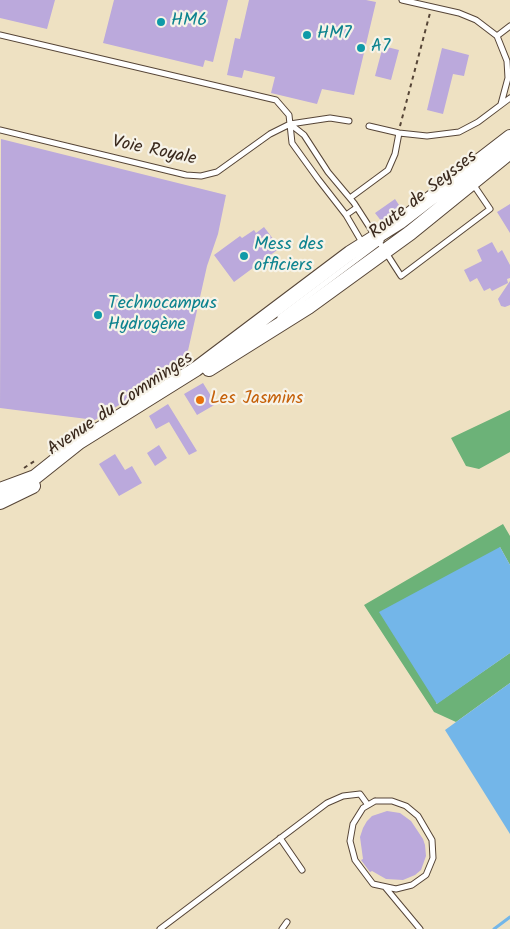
<!DOCTYPE html>
<html>
<head>
<meta charset="utf-8">
<style>
	body { margin:0 }
	canvas { display:block; background:#eee1c2 }
</style>
</head>
<body>
<canvas width="510" height="929"></canvas>
<script>
const ctx = document.querySelector('canvas').getContext('2d');
ctx.lineJoin = 'round';
function fill(path, color) {
  ctx.fillStyle = color;
  ctx.fill(path, 'evenodd');
}
function toPath(rows) {
  const path = new Path2D();
  for (const r of rows) {
    path.moveTo(r[0], r[1]);
    for (let i = 2; i < r.length; i += 2) path.lineTo(r[i], r[i + 1]);
  }
  return path;
}
function trace(path, color, width, dash) {
  ctx.strokeStyle = color;
  ctx.lineWidth = width;
  ctx.lineCap = dash ? 'butt' : 'round';
  ctx.setLineDash(dash || []);
  ctx.stroke(path);
}
function write(font, color, halo, rows, align = 'center') {
  ctx.font = font + ' Kalam,sans-serif';
  ctx.lineWidth = 4.5;
  ctx.setLineDash([]);
  ctx.textBaseline = 'middle';
  ctx.strokeStyle = halo;
  ctx.fillStyle = color;
  for (const [text, x, y, turn = 0] of rows) {
    ctx.save();
    ctx.translate(x, y);
    ctx.rotate((+turn || 0) * Math.PI / 180);
    ctx.textAlign = isNaN(turn) ? turn : align;
    if (halo) ctx.strokeText(text, 0, 0);
    ctx.fillText(text, 0, 0);
    ctx.restore();
  }
}
const forest = toPath([
	[510,410,510,452,479,469,466,466,451,438],
	[503,524,510,536,510,565,500,547,436,704,510,653,510,683,456,722,434,712,364,605]
]);
const water = toPath([
	[500,547,510,565,510,653,437,704,379,612],
	[510,683,510,834,445,730]
]);
const stream = toPath([
	[494,929,510,917]
]);
const building = toPath([
	[0,0,55,0,47,29,0,18],
	[114,0,228,0,213,62,205,60,203,67,103,43],
	[249,0,366,0,376,2,354,95,322,89,317,104,271,93,275,77,244,70,242,78,227,75,235,38,240,39],
	[383,46,399,50,391,80,375,76],
	[442,48,469,55,464,76,453,74,443,114,427,110],
	[1,139,226,195,218,234,207,266,185,364,95,420,0,408],
	[395,199,401,208,382,222,375,213],
	[510,204,510,233,497,212],
	[264,227,280,248,234,282,214,255,240,236,242,238,254,230,256,233],
	[492,242,498,253,502,250,510,265,510,278,507,279,508,283,492,291,490,288,484,291,477,278,470,282,464,270,482,261,477,250],
	[510,281,510,305,505,307,501,306,498,299],
	[203,383,216,404,197,415,184,394],
	[168,404,197,451,189,455,169,422,156,429,149,416],
	[159,445,167,458,155,466,147,453],
	[115,454,125,470,132,466,142,483,119,496,99,464],
	[387,811,400,813,411,821,423,839,425,845,426,856,421,870,415,875,403,880,386,879,372,871,370,872,361,860,363,859,360,837,363,828,367,821,372,816]
]);
const path = toPath([
	[400,126,430,13],
	[24,468,36,460]
]);
const lane = toPath([
	[402,0,459,13,476,20,497,36,507,61,508,78,501,104],
	[0,35,276,100,289,115,292,143,318,179,346,215,356,208],
	[497,36,510,26],
	[290,124,304,135,328,172,354,203,401,276,490,209,473,184],
	[369,126,399,133,427,136,459,132,478,122,510,98],
	[0,130,186,175,201,176,217,172,270,134,290,124,330,118,349,121],
	[350,198,388,170,395,154,399,133],
	[346,215,363,244],
	[280,317,381,241],
	[375,801,392,801,406,806,418,816,432,840,433,858,426,875,412,885,396,889,373,884,355,860,350,841,353,824,363,808,375,801],
	[280,838,302,870],
	[385,887,420,929],
	[160,929,327,803,343,796,360,794,368,805],
	[282,929,287,922]
]);
const secondary = toPath([
	[209,369,308,307,410,233,510,152],
	[0,490,35,477,79,442,196,369,350,253,401,221,510,137],
	[0,502,33,486]
]);
const markers = [
	[161,22,5,"#0f9aa8"],
	[307,35,5,"#0f9aa8"],
	[361,48,5,"#0f9aa8"],
	[244,256,5,"#0f9aa8"],
	[98,315,5,"#0f9aa8"],
	[200,400,5,"#e8710a"]
];
const cultureNames = [
	["HM6",171,22],
	["HM7",317,35],
	["A7",371,48],
	["Mess des",254,246],
	["officiers",254,267],
	["Technocampus",108,305],
	["Hydrogène",108,326]
];
const streetNames = [
	["Voie Royale",154,152,12],
	["Route de Seysses",424,196,-38],
	["Avenue du Comminges",121,405,-34]
];
const foodNames = [
	["Les Jasmins",210,400]
];
fill(forest, '#6cb278');
fill(water, '#73b6e9');
trace(stream, '#73b6e9', 3);
fill(building, '#bba9dc');
trace(lane, '#564537', 7);
trace(secondary, '#564537', 16);
trace(path, '#564537', 2, [4, 4]);
trace(lane, '#fff', 5);
trace(secondary, '#fff', 14);
for (const [x, y, r, color] of markers) {
  const dot = new Path2D();
  dot.arc(x, y, r, 0, 2 * Math.PI);
  ctx.fillStyle = color;
  ctx.fill(dot);
  trace(dot, '#f7f3e8', 2);
}
write('18px', '#0d838f', '#f7f3e8', cultureNames, 'left');
write('18px', '#3b2a1e', '#f7f3e8', streetNames);
write('18px', '#c56008', '#f7f3e8', foodNames, 'left');
</script>
</body>
</html>
